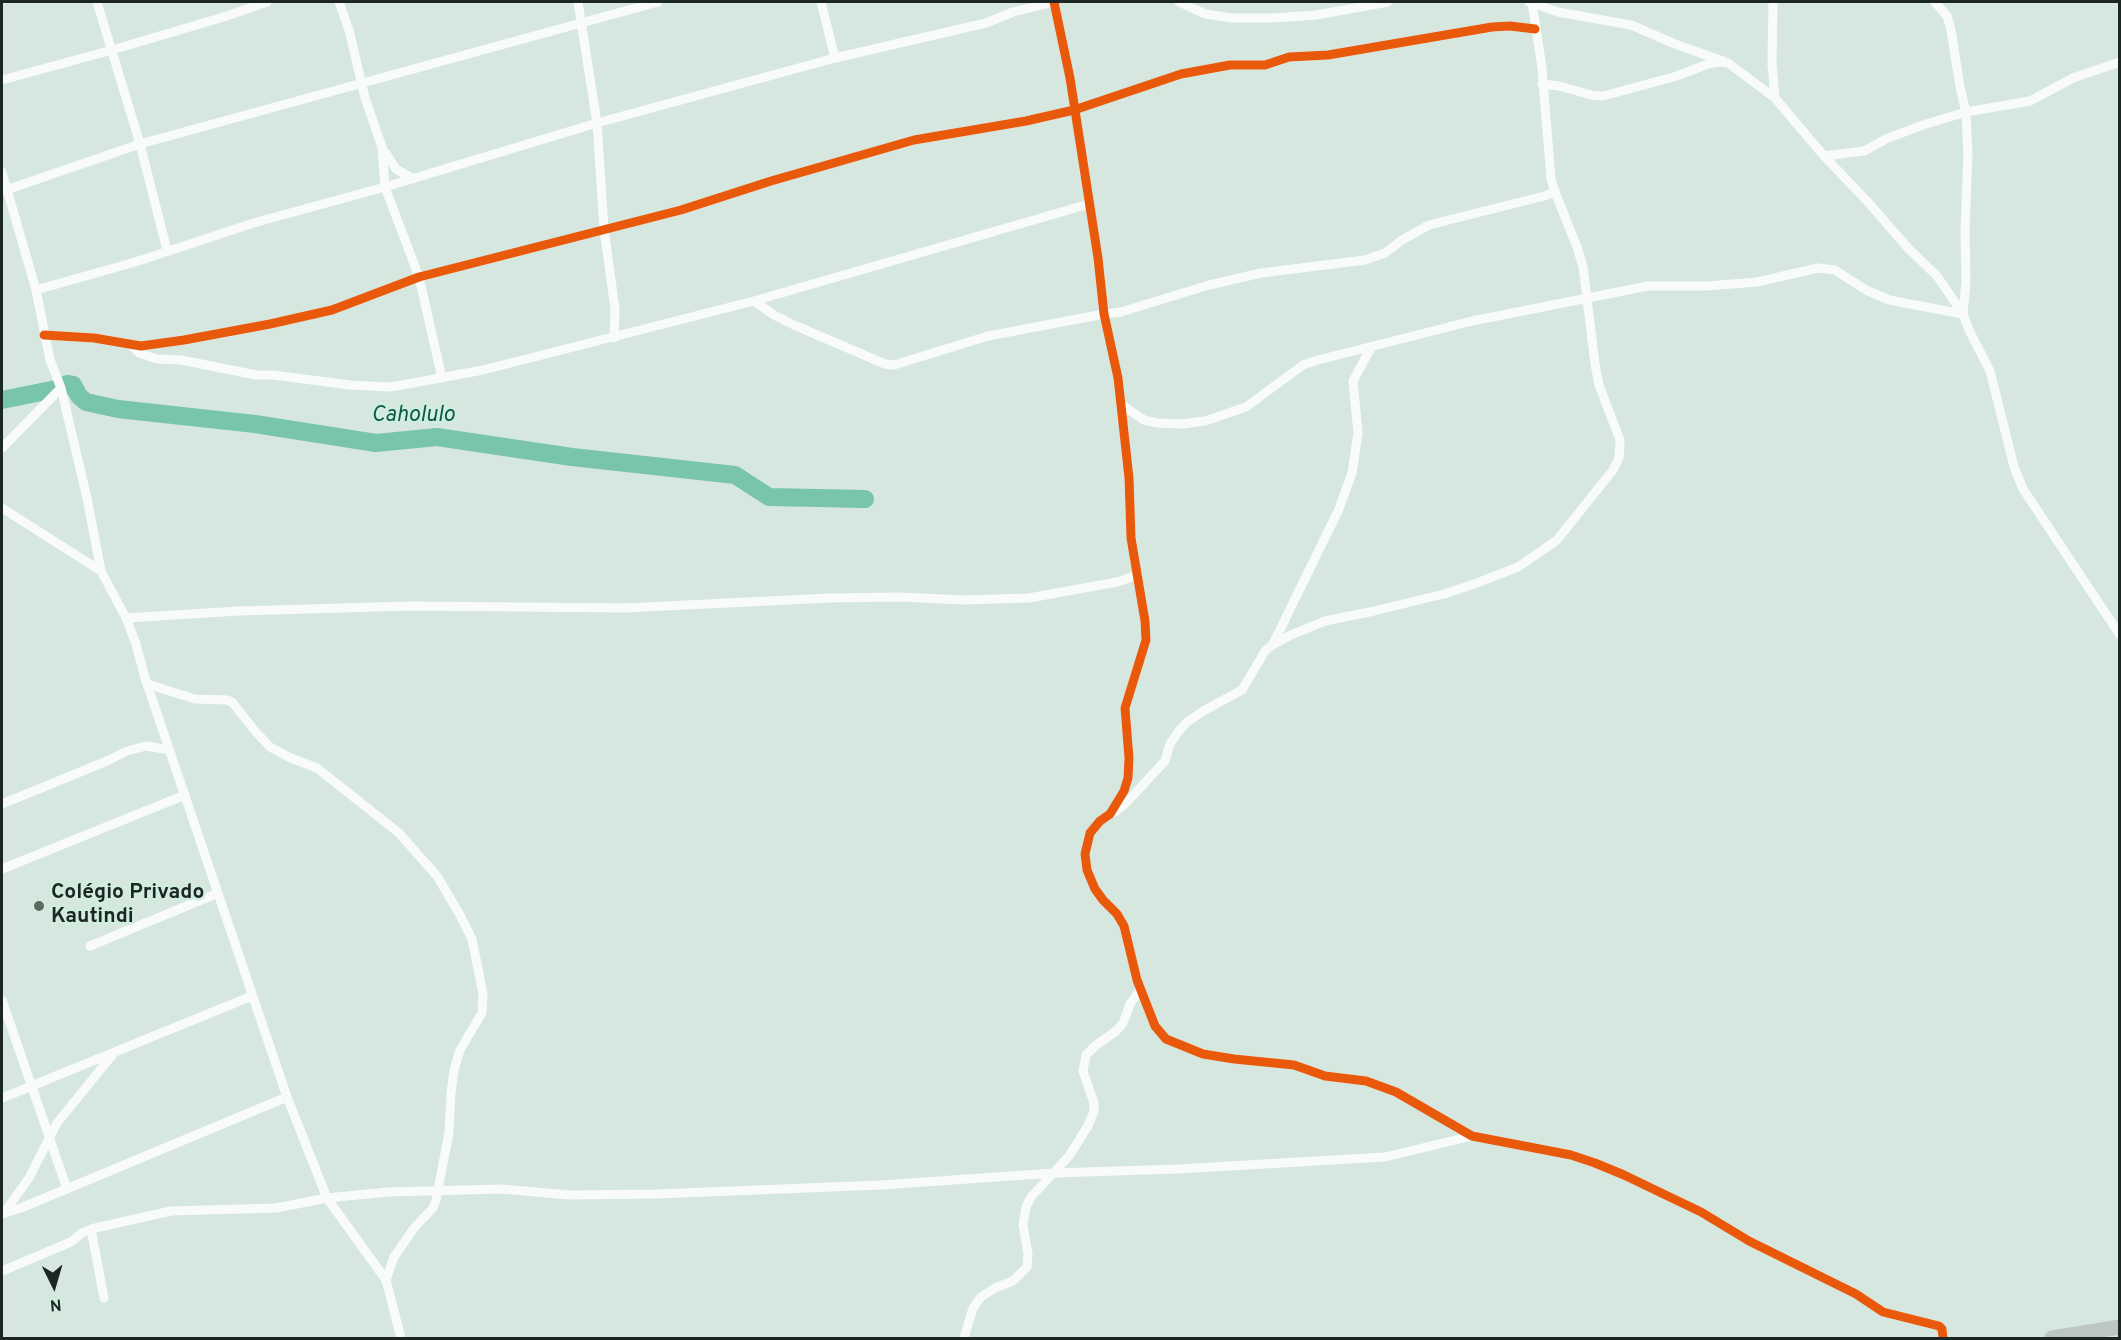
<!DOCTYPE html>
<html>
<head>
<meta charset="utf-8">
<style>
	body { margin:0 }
	#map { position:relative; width:2121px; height:1340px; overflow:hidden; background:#d6e7df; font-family:Overpass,sans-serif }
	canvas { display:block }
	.frame { position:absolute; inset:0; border:3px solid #1c2622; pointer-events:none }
	.north { position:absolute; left:24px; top:1256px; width:60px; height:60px; -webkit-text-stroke:4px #d0ede0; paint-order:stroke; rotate:175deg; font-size:16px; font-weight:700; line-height:24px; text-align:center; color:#1c2622 }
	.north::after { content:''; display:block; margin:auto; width:21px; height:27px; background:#1c2622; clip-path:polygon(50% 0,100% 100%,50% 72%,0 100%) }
</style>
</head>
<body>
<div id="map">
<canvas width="2121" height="1340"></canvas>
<div class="frame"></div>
<div class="north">N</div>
</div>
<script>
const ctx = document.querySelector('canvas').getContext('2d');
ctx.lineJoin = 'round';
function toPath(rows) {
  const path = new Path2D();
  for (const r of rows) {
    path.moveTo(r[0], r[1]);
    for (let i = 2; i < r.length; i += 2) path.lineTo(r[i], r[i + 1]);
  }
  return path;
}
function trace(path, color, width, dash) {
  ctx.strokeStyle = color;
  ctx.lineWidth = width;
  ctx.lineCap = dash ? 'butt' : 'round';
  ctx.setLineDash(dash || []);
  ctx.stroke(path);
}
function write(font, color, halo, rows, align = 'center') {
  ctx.font = font + ' Overpass,sans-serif';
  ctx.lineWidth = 5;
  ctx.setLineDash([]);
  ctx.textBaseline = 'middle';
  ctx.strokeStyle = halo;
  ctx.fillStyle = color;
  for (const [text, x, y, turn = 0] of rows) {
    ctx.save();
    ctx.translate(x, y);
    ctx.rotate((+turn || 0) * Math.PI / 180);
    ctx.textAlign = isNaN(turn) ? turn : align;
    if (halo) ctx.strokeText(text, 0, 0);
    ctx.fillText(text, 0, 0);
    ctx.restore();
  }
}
const river = toPath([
	[2,400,61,388,67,384,73,385,79,396,86,402,118,409,255,424,376,443,437,437,572,457,735,475,769,497,865,499]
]);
const minor = toPath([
	[97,2,140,144,167,250],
	[339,2,349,30,365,98,382,147,385,187,419,277,442,378],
	[578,2,597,123,604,229,615,309,614,338],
	[821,2,835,58],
	[1054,2,1070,78,1098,258,1104,314,1118,378,1129,478,1131,538,1145,621,1146,640,1125,708,1129,758,1128,778,1124,791,1110,814,1100,821,1090,833,1085,854,1087,870,1095,889,1103,900,1117,914,1124,926,1137,980,1155,1026,1166,1039,1203,1054,1234,1059,1294,1065,1325,1076,1366,1081,1396,1092,1472,1136,1571,1155,1595,1163,1624,1175,1701,1212,1749,1241,1856,1294,1883,1312,1939,1326,1942,1329,1943,1338],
	[1179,2,1205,14,1232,18,1273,18,1316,15,1388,2],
	[1529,2,1558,12,1631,25,1675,44,1723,61],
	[1773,2,1772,65,1775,98],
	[2,80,112,50,227,16,267,2],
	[1542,84,1559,86,1591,95,1603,96,1677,76,1708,64,1720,62,1728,63,1775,98,1824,156,1867,201,1908,248,1937,276,1963,314,1969,330,1990,371,2014,467,2023,489,2120,635],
	[385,152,396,169,413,179],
	[1824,156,1864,151,1888,138,1923,125,1966,112,2030,101,2073,78,2120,62],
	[2,172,36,290,50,360,61,388,87,498,101,571,126,618,136,644,145,678,287,1097,327,1198,386,1280,401,1338],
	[6,190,140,144,658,2],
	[36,290,135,262,257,222,385,187,597,123,835,58,986,23,1013,12,1054,2],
	[754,301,774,315,794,325,885,364,894,365,988,336,1104,314,1121,312,1209,285,1261,273,1365,260,1385,253,1402,240,1429,225,1544,196,1555,192,1551,179,1542,68,1532,2],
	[44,335,94,338,141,346,184,340,270,324,332,310,419,277,681,210,771,181,914,140,1026,121,1074,110,1181,74,1230,65,1265,65,1289,57,1328,55,1492,27,1510,26,1535,29],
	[132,346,139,353,157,359,181,360,256,375,273,375,350,385,388,387,402,385,483,370,754,301,1089,204],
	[1122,405,1144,420,1157,423,1182,424,1205,421,1246,407,1303,365,1318,360,1472,321,1648,286,1707,286,1757,282,1818,268,1835,270,1866,290,1889,300,1963,314,1966,281,1965,229,1968,155,1966,112,1960,87,1951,30,1947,16,1935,2],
	[2,448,61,388],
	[2,508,101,571],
	[126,618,239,611,410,606,625,608,830,598,900,597,963,600,1029,598,1117,582,1138,575],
	[1273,644,1339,509,1352,473,1358,433,1353,381,1372,346],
	[147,684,195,699,227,700,232,702,255,731,270,747,291,758,317,768,399,833,437,876,460,915,472,939,483,994,482,1013,460,1050,454,1070,451,1093,449,1133,436,1200,433,1208,414,1228,394,1257,386,1280],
	[2,804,107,761,127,751,146,746,170,750],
	[1115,812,1126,803,1165,761,1170,744,1178,732,1187,722,1205,710,1242,690,1265,651,1272,645,1291,635,1325,621,1374,611,1444,594,1477,583,1518,567,1557,540,1613,470,1619,458,1620,440,1599,385,1595,364,1583,267,1577,247,1555,192],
	[2,869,185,795],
	[90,946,218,893],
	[2,1000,67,1189],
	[2,1098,252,996],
	[4,1213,29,1178,57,1123,114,1053],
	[2,1214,21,1208,287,1097],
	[91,1229,104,1298],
	[2,1271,71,1242,82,1233,91,1229,171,1211,276,1208,327,1198,388,1192,502,1189,569,1195,657,1194,881,1185,1054,1173,1178,1169,1385,1157,1472,1136],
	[964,1338,973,1308,981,1297,995,1288,1013,1281,1027,1267,1028,1254,1023,1225,1026,1207,1031,1197,1069,1156,1088,1126,1094,1111,1094,1103,1083,1071,1086,1055,1095,1046,1116,1031,1123,1023,1130,1004,1140,990]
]);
const primary = toPath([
	[2052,1338,2120,1327]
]);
const cycleway = toPath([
	[1054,2,1070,78,1098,258,1104,314,1118,378,1129,478,1131,538,1145,621,1146,640,1125,708,1129,758,1128,778,1124,791,1110,814,1100,821,1090,833,1085,854,1087,870,1095,889,1103,900,1117,914,1124,926,1137,980,1155,1026,1166,1039,1203,1054,1234,1059,1294,1065,1325,1076,1366,1081,1396,1092,1472,1136,1571,1155,1595,1163,1624,1175,1701,1212,1749,1241,1856,1294,1883,1312,1939,1326,1942,1329,1943,1338],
	[44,335,94,338,141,346,184,340,270,324,332,310,419,277,681,210,771,181,914,140,1026,121,1074,110,1181,74,1230,65,1265,65,1289,57,1328,55,1492,27,1510,26,1535,29]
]);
const markers = [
	[39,906,6,"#5d6a64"]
];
const poiNames = [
	["Colégio Privado",51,894],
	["Kautindi",51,918]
];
const waterNames = [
	["Caholulo",413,417]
];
trace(river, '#79c5a9', 18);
trace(minor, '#f9fbfa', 9);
trace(primary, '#bcc7c3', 15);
trace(cycleway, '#e8590c', 9);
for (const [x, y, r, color] of markers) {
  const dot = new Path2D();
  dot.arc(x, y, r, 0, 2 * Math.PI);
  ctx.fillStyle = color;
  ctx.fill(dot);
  trace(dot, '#d0ede0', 2);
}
write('bold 21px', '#1c2622', '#d0ede0', poiNames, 'left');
write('italic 22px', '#095c44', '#d0ede0', waterNames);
</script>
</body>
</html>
